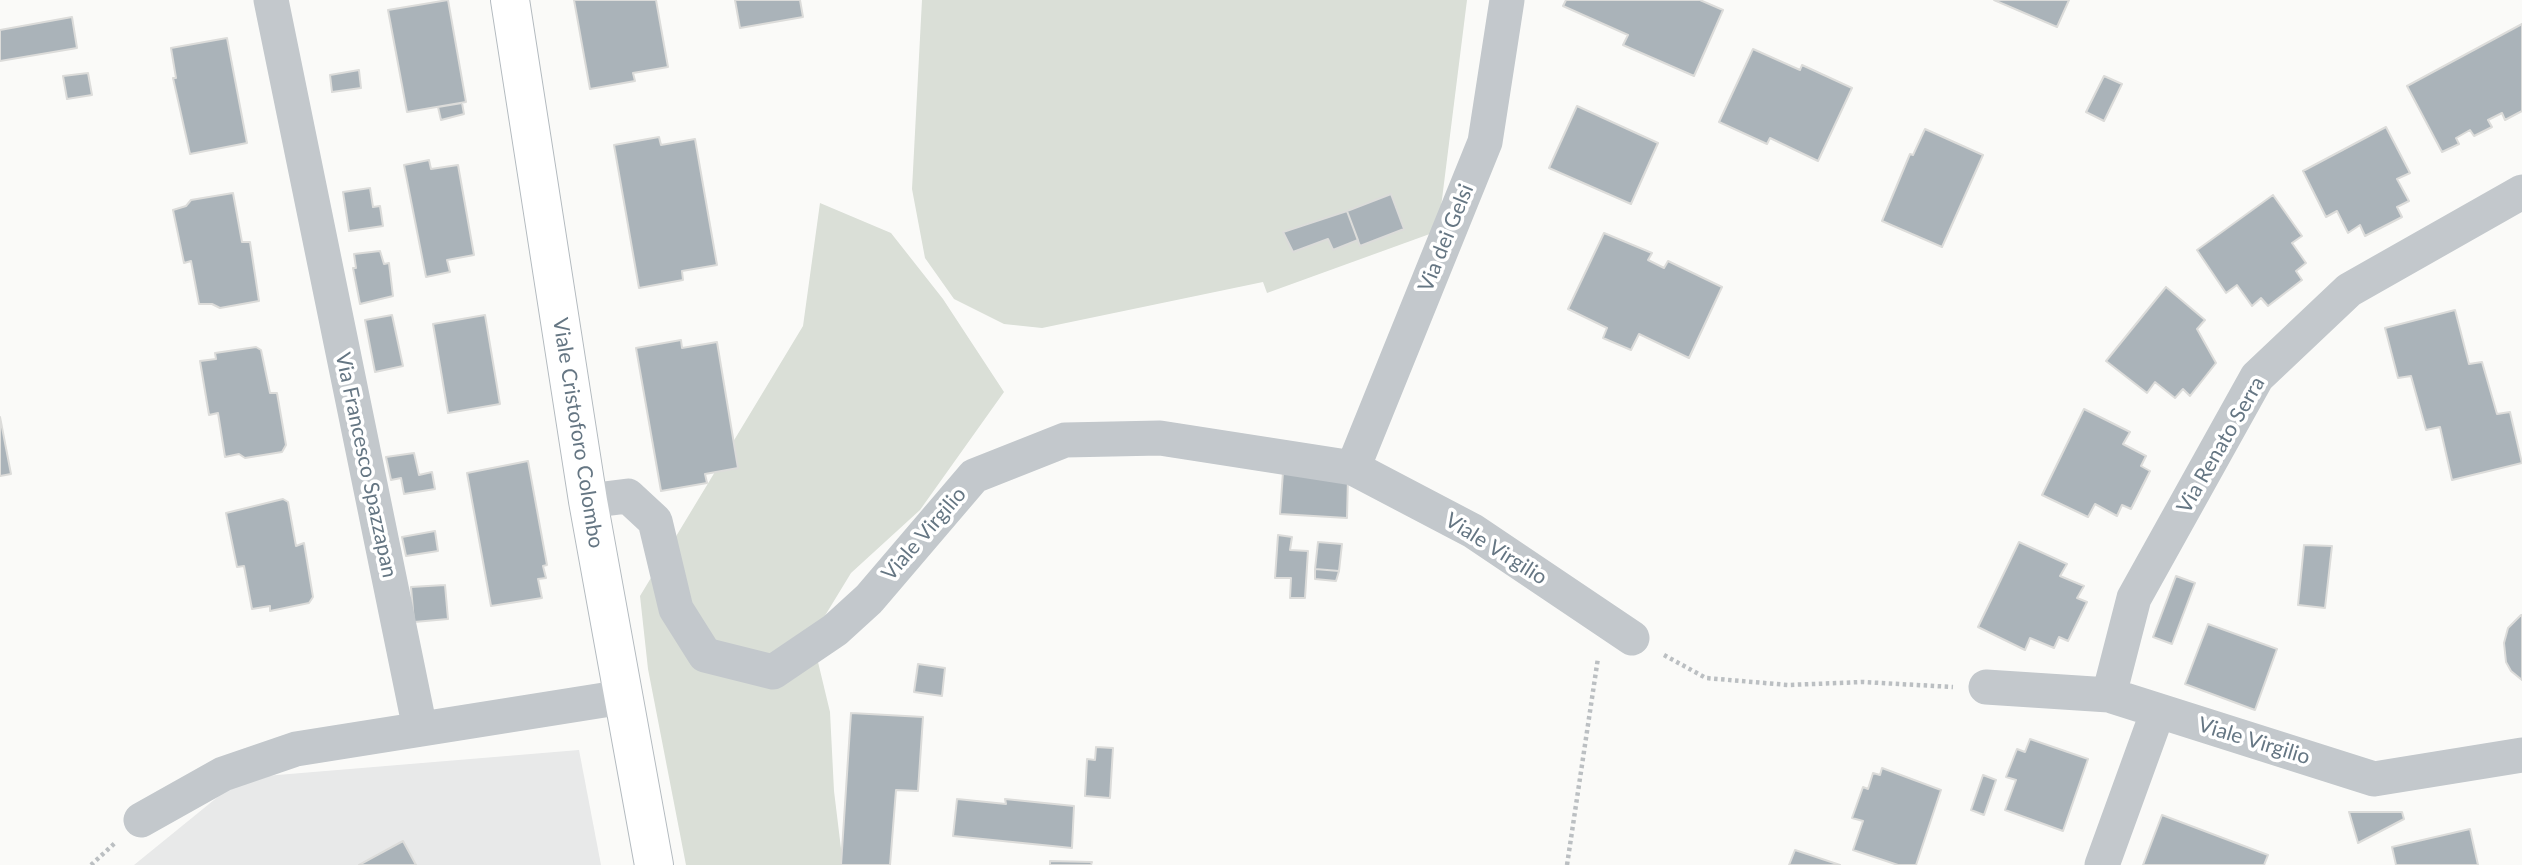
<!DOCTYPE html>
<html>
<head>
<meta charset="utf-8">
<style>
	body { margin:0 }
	canvas { display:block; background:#fafaf8 }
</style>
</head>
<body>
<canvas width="2522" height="865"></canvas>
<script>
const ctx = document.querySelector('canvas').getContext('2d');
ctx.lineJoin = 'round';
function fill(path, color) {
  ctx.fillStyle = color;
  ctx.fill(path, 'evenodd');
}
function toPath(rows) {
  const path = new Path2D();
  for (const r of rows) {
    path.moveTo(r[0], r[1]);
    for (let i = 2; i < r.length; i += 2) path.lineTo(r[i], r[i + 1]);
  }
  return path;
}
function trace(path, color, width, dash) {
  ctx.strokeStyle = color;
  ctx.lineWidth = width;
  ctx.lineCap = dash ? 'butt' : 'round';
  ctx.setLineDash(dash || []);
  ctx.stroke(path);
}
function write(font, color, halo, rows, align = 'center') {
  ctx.font = font + ' Lato,sans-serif';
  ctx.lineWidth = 7;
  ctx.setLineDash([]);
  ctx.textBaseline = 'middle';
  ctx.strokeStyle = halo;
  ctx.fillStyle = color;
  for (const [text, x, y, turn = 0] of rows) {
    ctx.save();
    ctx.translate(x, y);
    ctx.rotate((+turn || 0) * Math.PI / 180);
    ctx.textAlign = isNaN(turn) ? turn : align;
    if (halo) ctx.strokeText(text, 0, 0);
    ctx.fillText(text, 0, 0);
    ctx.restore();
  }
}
const built = toPath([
	[579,750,601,865,134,865,241,778]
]);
const green = toPath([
	[922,0,1467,0,1438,231,1267,293,1263,282,1042,328,1004,324,954,299,925,258,912,189],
	[820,203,891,233,943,299,1004,392,920,510,851,573,812,637,830,712,834,791,843,865,686,865,648,669,640,596,803,326]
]);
const building = toPath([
	[448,0,466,102,407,112,388,10,448,0],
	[574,0,656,0,668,67,633,73,635,81,590,89,574,0],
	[735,0,800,0,803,17,740,28,735,0],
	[1566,0,1700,0,1723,10,1694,76,1623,45,1628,35,1563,6,1566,0],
	[1994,0,2069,0,2057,27,1994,0],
	[72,17,77,48,0,61,0,30,72,17],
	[2522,24,2522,111,2505,120,2502,113,2488,120,2492,127,2474,136,2470,130,2456,138,2459,144,2442,152,2407,86,2522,24],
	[227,38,247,143,190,154,173,78,176,78,171,48,227,38],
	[1753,49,1800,70,1802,65,1852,88,1818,161,1770,138,1767,144,1719,122,1753,49],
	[359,70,361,88,332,92,330,75,359,70],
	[88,73,92,95,67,99,63,76,88,73],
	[2104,76,2122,84,2104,121,2086,112,2104,76],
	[462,103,464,114,441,120,438,107,462,103],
	[1577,106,1658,143,1631,204,1549,168,1577,106],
	[2386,127,2410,173,2397,179,2409,201,2397,207,2402,217,2365,236,2360,225,2348,233,2337,211,2326,217,2303,171,2386,127],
	[1925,129,1983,155,1942,247,1882,221,1910,154,1913,155,1925,129],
	[659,137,661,145,695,139,717,265,682,271,683,280,639,288,614,145,659,137],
	[429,160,431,169,458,165,474,255,447,260,450,272,426,277,404,165,429,160],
	[370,188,373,207,380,206,383,226,349,231,343,192,370,188],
	[233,193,242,242,250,242,259,301,220,308,212,304,199,304,191,261,184,263,173,210,186,206,191,200,233,193],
	[1391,194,1404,229,1360,246,1347,211,1391,194],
	[2273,195,2302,236,2292,243,2306,263,2296,271,2302,280,2268,306,2261,298,2252,306,2237,285,2226,293,2197,250,2273,195],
	[1347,211,1358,240,1333,250,1328,239,1293,252,1283,232,1347,211],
	[1604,233,1652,253,1648,260,1664,268,1668,261,1722,287,1689,358,1639,334,1631,350,1603,338,1607,328,1568,309,1604,233],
	[380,251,384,264,389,263,393,296,360,304,353,268,356,268,354,254,380,251],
	[2166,287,2205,320,2197,329,2216,363,2190,396,2183,389,2175,398,2155,382,2147,393,2106,361,2166,287],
	[2455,310,2469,364,2482,362,2497,414,2510,412,2522,463,2452,480,2440,427,2426,430,2411,376,2398,378,2385,328,2455,310],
	[392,315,403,366,375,372,365,320,392,315],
	[485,315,500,404,448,413,433,324,485,315],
	[681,340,682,348,717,342,738,468,705,474,707,483,661,491,636,348,681,340],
	[256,347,261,350,270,393,277,393,286,445,282,452,245,458,239,454,225,457,218,413,209,415,200,361,216,359,215,353,256,347],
	[2084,409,2130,432,2123,444,2146,456,2141,466,2150,471,2131,509,2122,505,2117,516,2095,504,2088,517,2042,495,2084,409],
	[0,417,11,474,0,476,0,417],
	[414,453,419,475,432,472,435,489,404,494,401,478,391,480,386,457,414,453],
	[528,461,547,565,543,566,546,578,538,579,542,598,491,606,467,473,528,461],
	[1283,472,1348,477,1347,518,1280,514,1283,472],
	[283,499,288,502,296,546,304,543,313,597,309,603,270,611,270,606,252,609,244,566,237,567,226,513,283,499],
	[435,531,438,551,406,556,402,537,435,531],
	[1278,535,1292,537,1290,550,1308,551,1305,598,1290,598,1291,578,1275,578,1278,535],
	[1318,542,1342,544,1339,571,1315,569,1318,542],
	[2019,542,2067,564,2060,576,2084,586,2077,598,2087,602,2068,641,2059,637,2054,648,2030,638,2025,650,1978,627,2019,542],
	[2304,545,2332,546,2325,608,2298,605,2304,545],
	[1315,569,1339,571,1336,581,1315,579,1315,569],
	[2176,576,2195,583,2172,644,2153,637,2176,576],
	[445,585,448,619,414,622,411,587,445,585],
	[2521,615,2522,615,2522,680,2511,671,2506,662,2504,643,2508,628,2521,615],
	[2208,624,2277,649,2255,710,2185,684,2208,624],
	[918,664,945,668,942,696,914,692,918,664],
	[851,713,923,717,918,791,896,790,890,865,841,865,851,713],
	[2030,739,2088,759,2063,831,2005,810,2016,780,2006,777,2017,749,2025,752,2030,739],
	[1096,747,1113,748,1110,798,1085,796,1087,759,1095,760,1096,747],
	[1882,768,1941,790,1916,865,1898,865,1853,850,1863,821,1852,818,1863,787,1868,789,1873,773,1880,775,1882,768],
	[1983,775,1996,780,1984,815,1971,810,1983,775],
	[957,799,1006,804,1005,799,1074,806,1072,848,953,836,957,799],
	[2349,812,2402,812,2404,819,2358,843,2349,812],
	[2162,815,2268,855,2264,865,2143,865,2162,815],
	[2470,829,2478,865,2396,865,2392,847,2470,829],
	[403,841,416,865,359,865,403,841],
	[1795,850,1840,865,1789,865,1795,850],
	[1050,861,1092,862,1091,865,1050,865,1050,861]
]);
const path = toPath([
	[1664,655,1706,678,1788,685,1863,682,1953,687],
	[91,865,116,842],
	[1567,865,1598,658]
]);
const street = toPath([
	[271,0,420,729],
	[1353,468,1485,142,1507,0],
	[588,501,628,496,655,521,676,609,705,655,773,672,835,630,869,599,974,476,1065,440,1160,438,1353,468,1473,531,1632,638],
	[1986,687,2109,695,2374,779,2522,755],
	[2109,695,2134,598,2257,377,2349,290,2522,192],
	[141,820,223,774,296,749,623,697],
	[2102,865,2158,711]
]);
const secondary = toPath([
	[510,0,588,501,654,865]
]);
const streetNames = [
	["Via dei Gelsi",1446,238,-68],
	["Viale Cristoforo Colombo",578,433,81],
	["Via Renato Serra",2221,445,-60],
	["Via Francesco Spazzapan",366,465,78],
	["Viale Virgilio",924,534,-49],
	["Viale Virgilio",1496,549,32],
	["Viale Virgilio",2254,741,17]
];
fill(built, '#e8e9e9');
fill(green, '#dadfd7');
fill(building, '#aab3b9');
trace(building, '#dcdcda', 2);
trace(secondary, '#b3babf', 40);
trace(path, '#bbbfc2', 4.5, [3.5, 3.5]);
trace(street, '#c3c8cc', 35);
trace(secondary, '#fff', 38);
write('21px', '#657683', '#fff', streetNames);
</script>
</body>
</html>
